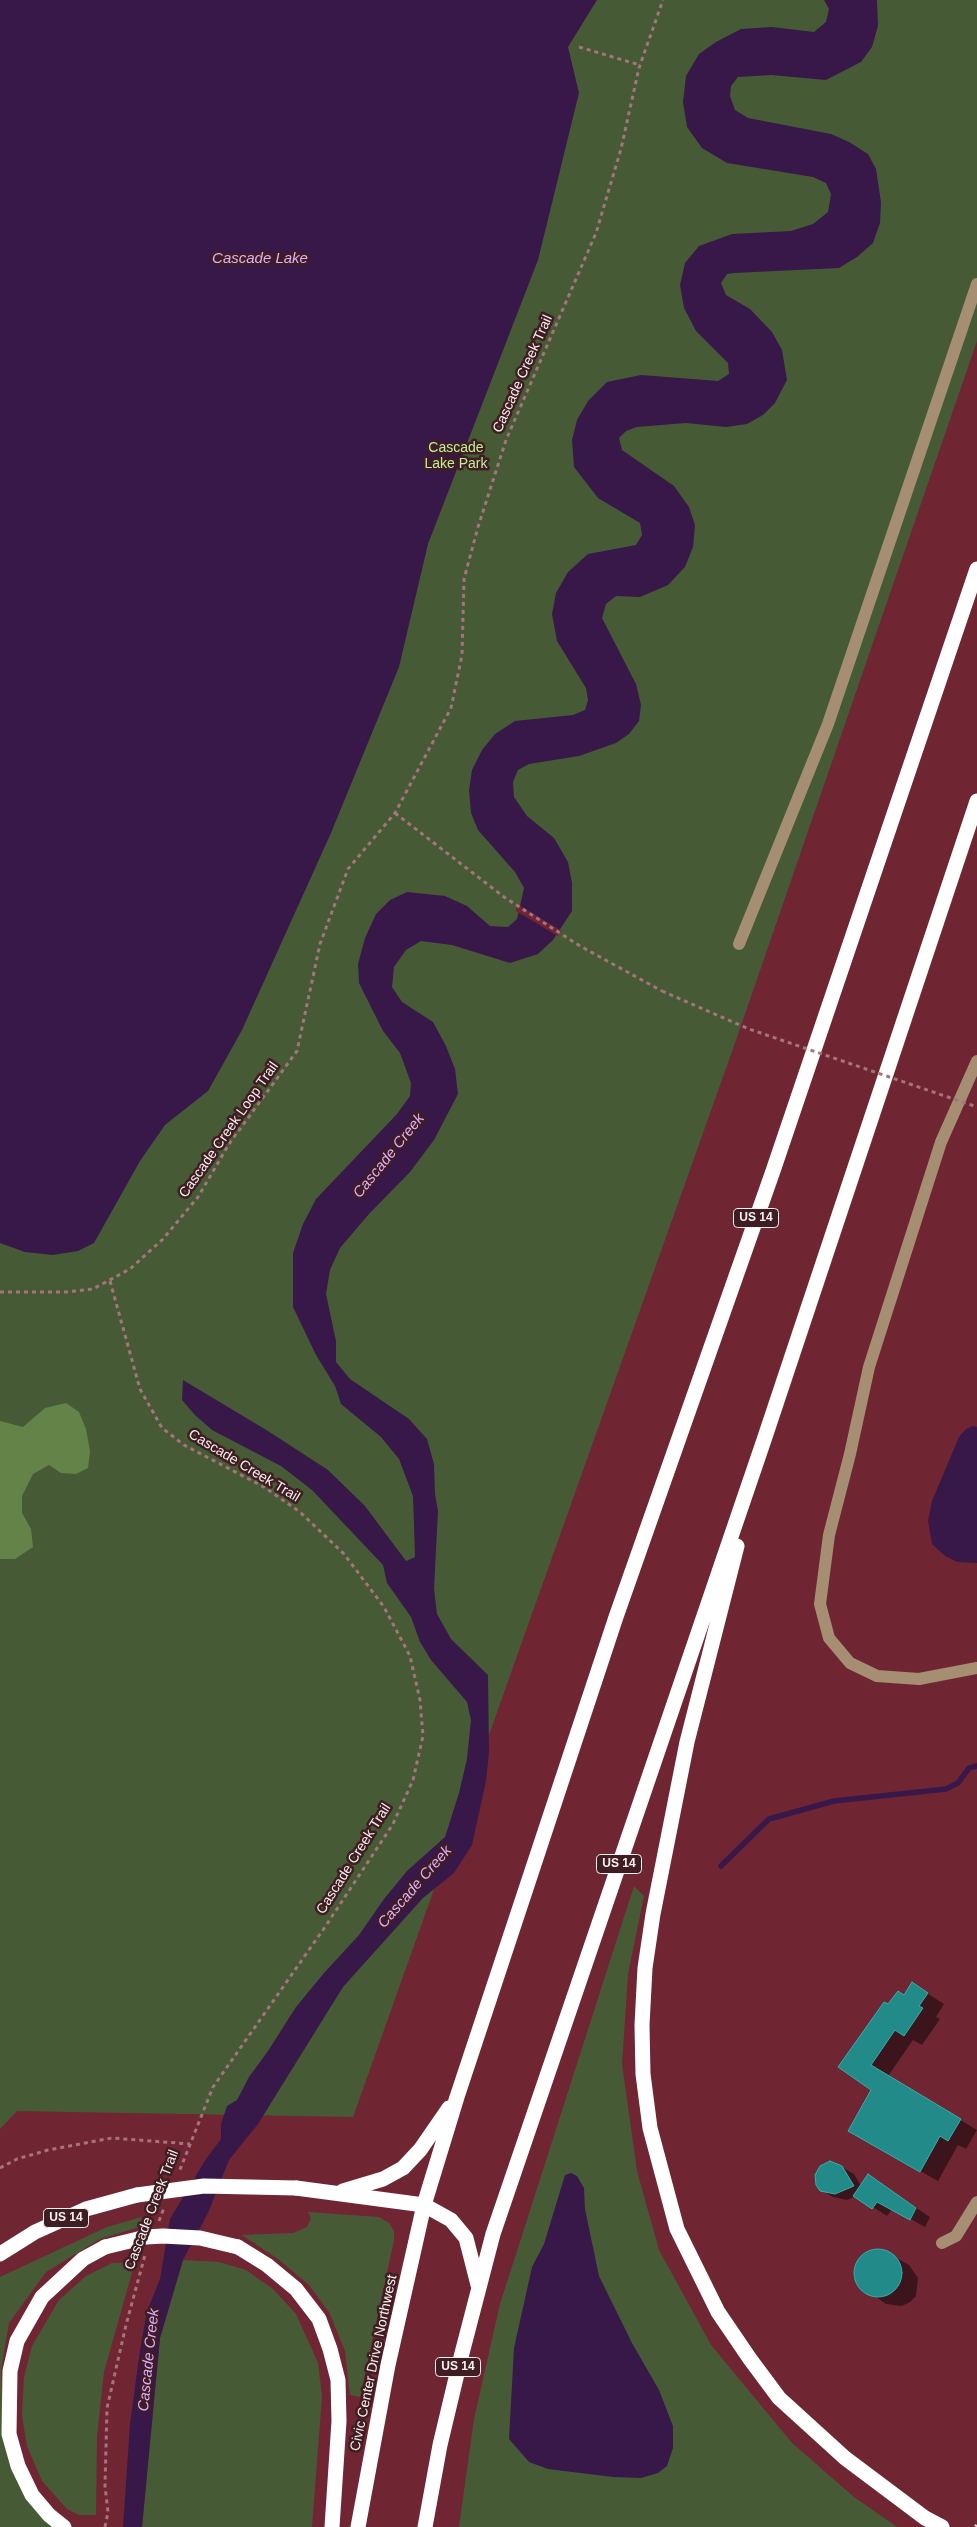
<!DOCTYPE html>
<html>
<head>
<meta charset="utf-8">
<style>
	body { margin:0 }
	canvas { display:block; background:#702533 }
</style>
</head>
<body>
<canvas width="977" height="2527"></canvas>
<script>
const ctx = document.querySelector('canvas').getContext('2d');
ctx.lineJoin = 'round';
function fill(path, color) {
  ctx.fillStyle = color;
  ctx.fill(path, 'evenodd');
}
function toPath(rows) {
  const path = new Path2D();
  for (const r of rows) {
    if (r.length === 3) {
      path.moveTo(r[0] + r[2], r[1]);
      path.arc(r[0], r[1], r[2], 0, 2 * Math.PI);
      continue;
    }
    path.moveTo(r[0], r[1]);
    for (let i = 2; i < r.length; i += 2) path.lineTo(r[i], r[i + 1]);
  }
  return path;
}
function trace(path, color, width, dash) {
  ctx.strokeStyle = color;
  ctx.lineWidth = width;
  ctx.lineCap = dash ? 'butt' : 'round';
  ctx.setLineDash(dash || []);
  ctx.stroke(path);
}
function write(font, color, halo, rows, align = 'center') {
  ctx.font = font + ' Arial,sans-serif';
  ctx.lineWidth = 5;
  ctx.setLineDash([]);
  ctx.textBaseline = 'middle';
  ctx.strokeStyle = halo;
  ctx.fillStyle = color;
  for (const [text, x, y, turn = 0] of rows) {
    ctx.save();
    ctx.translate(x, y);
    ctx.rotate((+turn || 0) * Math.PI / 180);
    ctx.textAlign = isNaN(turn) ? turn : align;
    if (halo) ctx.strokeText(text, 0, 0);
    ctx.fillText(text, 0, 0);
    ctx.restore();
  }
}
const green = toPath([
	[0,0,977,0,977,341,735,1043,353,2117,17,2111,0,2129],
	[634,1886,644,1896,628,1974,622,2064,637,2171,659,2250,711,2345,792,2443,854,2497,897,2527,459,2527,474,2419,500,2304],
	[308,2212,379,2217,389,2223,394,2231,394,2240,360,2397,350,2395,345,2351,329,2312,309,2285,278,2259,242,2235,293,2233,307,2227,311,2218],
	[142,2217,139,2227,100,2239,46,2272,9,2323,1,2370,4,2443,53,2527,0,2527,0,2277,107,2227],
	[183,2260,219,2262,246,2270,273,2289,296,2314,318,2363,322,2396,312,2527,142,2527,160,2338],
	[135,2262,104,2372,97,2436,96,2515,79,2515,67,2509,42,2481,27,2446,22,2416,24,2377,32,2346,59,2300,86,2276,112,2263]
]);
const forest = toPath([
	[66,1403,79,1412,86,1429,90,1451,88,1468,76,1474,61,1473,49,1465,33,1474,22,1496,22,1513,31,1529,33,1547,15,1559,0,1559,0,1421,23,1427,45,1408]
]);
const water = toPath([
	[0,0,597,0,568,47,579,93,538,260,428,544,399,667,331,833,242,1030,208,1091,165,1125,140,1161,94,1243,78,1251,53,1255,25,1252,0,1243],
	[824,0,877,0,878,26,872,47,861,62,826,80,771,75,738,77,731,86,730,96,735,110,748,118,831,134,849,142,868,154,876,169,881,202,880,223,873,243,857,257,839,268,734,273,727,274,721,283,726,295,750,309,772,332,782,350,787,380,775,403,763,415,747,424,726,427,686,423,637,427,626,431,619,438,622,450,674,486,689,507,695,525,693,547,685,567,668,585,640,597,616,596,606,604,602,618,636,684,641,705,639,721,629,734,616,743,579,756,529,764,518,770,513,782,514,797,527,816,554,838,568,862,572,883,572,911,553,940,538,954,510,963,452,945,421,941,406,950,394,967,392,987,402,1002,433,1022,446,1046,455,1069,458,1094,434,1140,410,1172,369,1214,340,1248,330,1270,326,1294,336,1341,336,1362,350,1379,409,1419,427,1439,434,1464,435,1494,438,1511,434,1589,437,1614,451,1639,488,1675,489,1752,486,1781,472,1845,454,1873,423,1898,343,1987,258,2124,229,2160,208,2213,183,2260,160,2338,142,2527,123,2527,130,2424,140,2350,147,2311,160,2279,170,2219,206,2159,221,2139,221,2124,227,2106,237,2100,249,2077,268,2051,296,2007,324,1973,359,1935,384,1899,407,1871,445,1837,459,1793,467,1759,471,1720,467,1702,431,1660,420,1642,411,1617,387,1583,383,1565,312,1490,281,1466,212,1430,195,1415,182,1400,183,1380,268,1431,328,1470,365,1506,406,1561,415,1557,413,1496,399,1459,381,1437,341,1404,335,1386,316,1355,293,1307,293,1253,303,1224,316,1199,397,1114,410,1096,411,1083,400,1053,383,1031,359,983,358,964,365,938,376,914,390,900,407,892,445,896,467,906,490,926,508,927,517,919,524,888,515,872,478,830,471,813,469,790,472,770,482,750,495,734,515,721,573,715,585,710,588,700,586,688,557,641,552,614,556,593,568,572,588,554,636,545,642,535,640,523,598,498,574,467,572,440,577,420,588,401,607,382,641,375,718,381,729,374,728,363,696,331,684,308,680,285,685,263,699,246,732,234,791,231,813,224,828,212,831,194,826,183,813,177,727,163,702,148,687,127,683,102,686,76,699,54,716,42,741,29,772,27,814,32,826,22,829,9],
	[973,1426,977,1427,977,1563,957,1562,945,1556,932,1544,928,1521,932,1501,959,1437,966,1429],
	[571,2173,577,2176,584,2188,585,2209,599,2276,632,2343,659,2390,673,2426,673,2448,667,2466,658,2473,641,2478,613,2477,548,2469,529,2462,509,2439,514,2348,532,2267,544,2244,565,2175]
]);
const pier = toPath([
	[517,904,562,931,558,936,516,911]
]);
const shadow = toPath([
	[913,1984,944,2004,936,2017,940,2019,922,2045,913,2040,888,2076,977,2130,966,2149,958,2145,938,2181,850,2131,873,2090,840,2067,888,2006,905,1996],
	[842,2167,854,2174,861,2186,868,2176,930,2217,925,2227,892,2209,887,2216,856,2196,847,2200,833,2197,821,2190],
	[872,2251,880,2251,891,2255,909,2265,918,2278,916,2296,910,2302,902,2306,886,2304,859,2285,856,2278,858,2262]
]);
const stream = toPath([
	[721,1866,769,1819,834,1801,946,1789,958,1783,969,1768,977,1766]
]);
const building = toPath([
	[912,1982,928,1993,919,2006,923,2008,904,2036,895,2030,871,2065,961,2119,948,2141,940,2136,920,2172,848,2131,871,2090,838,2067,884,2002,888,2004,898,1991,904,1995,912,1982],
	[830,2161,842,2166,854,2186,835,2194,820,2191,816,2185,815,2175,820,2166,830,2161],
	[868,2174,916,2208,910,2220,877,2202,872,2209,853,2196,868,2174],
	[878,2273,24]
]);
const path = toPath([
	[579,47,640,65],
	[395,813,504,897,580,946,662,991],
	[110,1281,140,1389,162,1428,184,1445,264,1487,300,1512,344,1554,384,1607,410,1656,420,1700,423,1736,413,1780,393,1824,325,1927,213,2087,179,2172],
	[0,1292,66,1292,93,1289,130,1269,163,1239,198,1197,229,1144,297,1051,320,944,348,869,395,813,451,708,462,655,464,579,478,527,506,440,596,233,621,149,639,68,663,0],
	[0,2168,17,2159,48,2150,112,2138,190,2144],
	[159,2221,164,2208],
	[105,2527,108,2512,105,2486,107,2408,126,2325,145,2255]
]);
const minor = toPath([
	[739,944,828,724,977,284],
	[977,1061,941,1142,869,1367,850,1454,829,1535,820,1604,829,1638,850,1663,877,1676,919,1679,977,1668],
	[942,2243,956,2236,977,2202]
]);
const highway = toPath([
	[737,1546,687,1742,653,1914,645,1968,642,2025,643,2074,650,2128,677,2229,718,2312,750,2359,779,2398,845,2458,925,2518,942,2527],
	[296,2188,424,2205,451,2220,466,2238,478,2285],
	[343,2191,383,2179,403,2168,420,2150,449,2108],
	[238,2247,267,2265,296,2289,319,2319,330,2349,338,2380,339,2421,332,2527],
	[0,2254,35,2232,86,2209,137,2195],
	[64,2527,49,2515,32,2495,18,2466,9,2434,10,2371,17,2341,42,2297,83,2259,105,2247],
	[358,2527,388,2365,424,2205,457,2097,616,1617,773,1171,977,569],
	[425,2527,440,2445,461,2357,493,2234,764,1440,977,801]
]);
const rail = toPath([
	[976,2527,977,2525]
]);
const pathBridge = toPath([
	[662,991,749,1029,977,1107]
]);
const highwayBridge = toPath([
	[137,2195,204,2186,296,2188],
	[105,2247,146,2237,163,2236,200,2238,238,2247]
]);
const shields = [
	[756,1218,45],
	[619,1864,45],
	[66,2218,45],
	[458,2367,45]
];
const shieldNames = [
	["US 14",756,1218],
	["US 14",619,1864],
	["US 14",66,2218],
	["US 14",458,2367]
];
const streetNames = [
	["Cascade Creek Trail",523,374,-66],
	["Cascade Creek Loop Trail",229,1130,-55],
	["Cascade Creek Trail",244,1466,31],
	["Cascade Creek Trail",354,1859,-58],
	["Cascade Creek Trail",152,2210,-69],
	["Civic Center Drive Northwest",374,2363,-78]
];
const parkNames = [
	["Cascade",456,448],
	["Lake Park",456,464]
];
const waterNames = [
	["Cascade Lake",260,259],
	["Cascade Creek",389,1156,-51],
	["Cascade Creek",415,1887,-49],
	["Cascade Creek",149,2360,-84]
];
fill(green, '#465b35');
fill(forest, '#638349');
fill(water, '#381849');
fill(pier, '#702533');
fill(shadow, '#0007');
trace(stream, '#381849', 5.5);
fill(building, '#228b89');
trace(building, '#31b0ac', 1);
trace(path, '#a5747c', 3, [4, 4]);
trace(minor, '#a58e72', 12);
trace(highway, '#fff', 15);
trace(rail, '#eadadb', 4, [9, 9]);
trace(pathBridge, '#a5747c', 3, [4, 4]);
trace(highwayBridge, '#fff', 15);
for (const [x, y, w] of shields) {
  const box = new Path2D();
  box.roundRect(x - w / 2, y - 9.5, w, 19, 4);
  ctx.fillStyle = '#3f1d22';
  ctx.fill(box);
  trace(box, '#faf1f1', 1);
}
write('bold 12px', '#faf1f1', null, shieldNames);
write('14px', '#faf1f1', '#3f1d22', streetNames);
write('14px', '#c0ef9a', '#3f1d22', parkNames);
write('italic 15px', '#dfaefe', '#3f1d22', waterNames);
</script>
</body>
</html>
